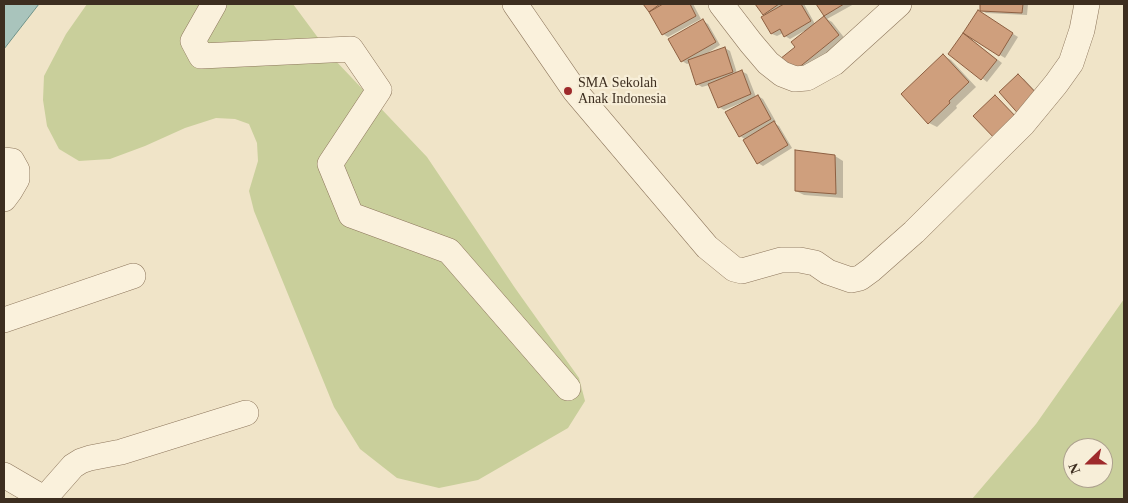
<!DOCTYPE html>
<html>
<head>
<meta charset="utf-8">
<style>
	body { margin:0 }
	#map { position:relative; width:1128px; height:503px; overflow:hidden; background:#f0e4c8; font-family:"Times New Roman",serif }
	canvas { display:block }
	.frame { position:absolute; inset:0; border:5px solid #3d2e20; pointer-events:none }
	.north { position:absolute; left:1063px; top:438px; width:50px; height:50px; box-sizing:border-box; background:#f7eed8; border:1px solid #ada18e; border-radius:50%; rotate:248deg; font-size:14px; font-weight:700; line-height:20px; text-align:center; color:#3d2e20 }
	.north::after { content:''; display:block; margin:auto; width:18px; height:22px; background:#9e2a2b; clip-path:polygon(50% 0,100% 100%,50% 72%,0 100%) }
</style>
</head>
<body>
<div id="map">
<canvas width="1128" height="503"></canvas>
<div class="frame"></div>
<div class="north">N</div>
</div>
<script>
const ctx = document.querySelector('canvas').getContext('2d');
ctx.lineJoin = 'round';
function fill(path, color) {
  ctx.fillStyle = color;
  ctx.fill(path, 'evenodd');
}
function toPath(rows) {
  const path = new Path2D();
  for (const r of rows) {
    path.moveTo(r[0], r[1]);
    for (let i = 2; i < r.length; i += 2) path.lineTo(r[i], r[i + 1]);
  }
  return path;
}
function trace(path, color, width, dash) {
  ctx.strokeStyle = color;
  ctx.lineWidth = width;
  ctx.lineCap = dash ? 'butt' : 'round';
  ctx.setLineDash(dash || []);
  ctx.stroke(path);
}
function write(font, color, halo, rows, align = 'center') {
  ctx.font = font + ' "Times New Roman",serif';
  ctx.lineWidth = 4.5;
  ctx.setLineDash([]);
  ctx.textBaseline = 'middle';
  ctx.strokeStyle = halo;
  ctx.fillStyle = color;
  for (const [text, x, y, turn = 0] of rows) {
    ctx.save();
    ctx.translate(x, y);
    ctx.rotate((+turn || 0) * Math.PI / 180);
    ctx.textAlign = isNaN(turn) ? turn : align;
    if (halo) ctx.strokeText(text, 0, 0);
    ctx.fillText(text, 0, 0);
    ctx.restore();
  }
}
const green = toPath([
	[87,4,293,4,333,58,427,157,515,288,579,378,585,401,568,428,478,480,439,488,397,478,360,449,334,407,254,211,249,191,258,161,257,143,249,124,235,119,216,118,185,128,145,146,110,159,79,161,59,149,47,126,43,100,44,76,66,34],
	[1124,299,1124,499,972,499,1036,424],
	[1073,448,1103,448,1103,478,1073,478]
]);
const water = toPath([
	[4,4,39,4,4,49,4,4]
]);
const shadow = toPath([
	[644,4,693,4,701,19,668,37,663,34],
	[757,4,804,4,815,24,825,16,818,4,854,4,827,19,832,22,846,40,801,77,797,47,805,32,804,31,790,39,785,36,783,33,777,36,772,34,763,18,766,16,764,14],
	[981,4,1028,4,1027,15,986,13,981,10],
	[978,12,1018,37,1005,58,973,39,972,40,1002,63,987,82,950,53,964,34],
	[703,21,708,24,720,45,706,54,707,55,725,48,730,51,737,73,741,71,747,74,756,97,758,96,763,99,776,122,774,123,779,126,792,148,763,166,758,163,746,140,740,136,741,103,724,110,719,107,709,85,702,87,697,84,690,63,687,64,682,61],
	[944,56,951,60,976,87,956,106,957,108,937,127,929,123],
	[1018,76,1024,79,1046,103],
	[995,97,1000,100,1024,125],
	[835,156,843,161,843,198,804,195,796,191]
]);
const building = toPath([
	[643,4,660,4,649,12,643,4],
	[663,4,690,4,696,16,662,35,649,12,663,4],
	[755,4,779,4,763,15,755,4],
	[784,4,801,4,811,21,784,37,780,29,771,34,761,17,784,4],
	[816,4,844,4,824,16,816,4],
	[980,4,1023,4,1022,13,980,11,980,4],
	[978,10,1013,33,999,56,963,33,978,10],
	[824,16,839,35,792,73,780,59,795,47,791,42,824,16],
	[703,19,716,42,681,62,668,39,703,19],
	[963,33,997,60,981,80,948,54,963,33],
	[725,47,733,72,696,85,688,60,725,47],
	[943,54,969,82,949,101,950,103,928,124,901,94,943,54],
	[742,70,751,94,718,108,708,84,742,70],
	[1018,74,1042,99,1022,118,999,92,1018,74],
	[758,95,771,119,739,137,725,112,758,95],
	[995,95,1020,121,998,142,973,116,995,95],
	[774,121,788,145,757,164,743,140,774,121],
	[795,150,835,155,836,194,795,191,795,150]
]);
const minor = toPath([
	[214,4,193,41,201,56,351,49,379,90,330,164,351,215,449,251,568,388],
	[515,4,575,91,707,247,734,269,742,271,781,260,800,260,815,263,828,272,851,280,860,278,871,270,914,232,1023,124,1056,84,1071,63,1082,30,1087,4],
	[721,4,751,43,768,63,782,74,795,79,807,78,834,63,899,4],
	[4,160,12,161,17,170,17,179,10,191,4,199],
	[4,320,133,276],
	[4,475,45,499],
	[44,499,73,466,81,461,90,458,121,452,246,413]
]);
const markers = [
	[568,91,5,"#9e2a2b"]
];
const poiNames = [
	["SMA Sekolah",578,83],
	["Anak Indonesia",578,99]
];
fill(green, '#c9cf9b');
fill(water, '#a9c4bc');
trace(water, '#6f938a', 1);
fill(shadow, '#0003');
fill(building, '#cf9f7d');
trace(building, '#8d5f41', 1);
trace(minor, '#8d765c', 26);
trace(minor, '#faf1dc', 25);
for (const [x, y, r, color] of markers) {
  const dot = new Path2D();
  dot.arc(x, y, r, 0, 2 * Math.PI);
  ctx.fillStyle = color;
  ctx.fill(dot);
  trace(dot, '#f7eed8', 2);
}
write('14px', '#3d2e20', '#f7eed8', poiNames, 'left');
</script>
</body>
</html>
